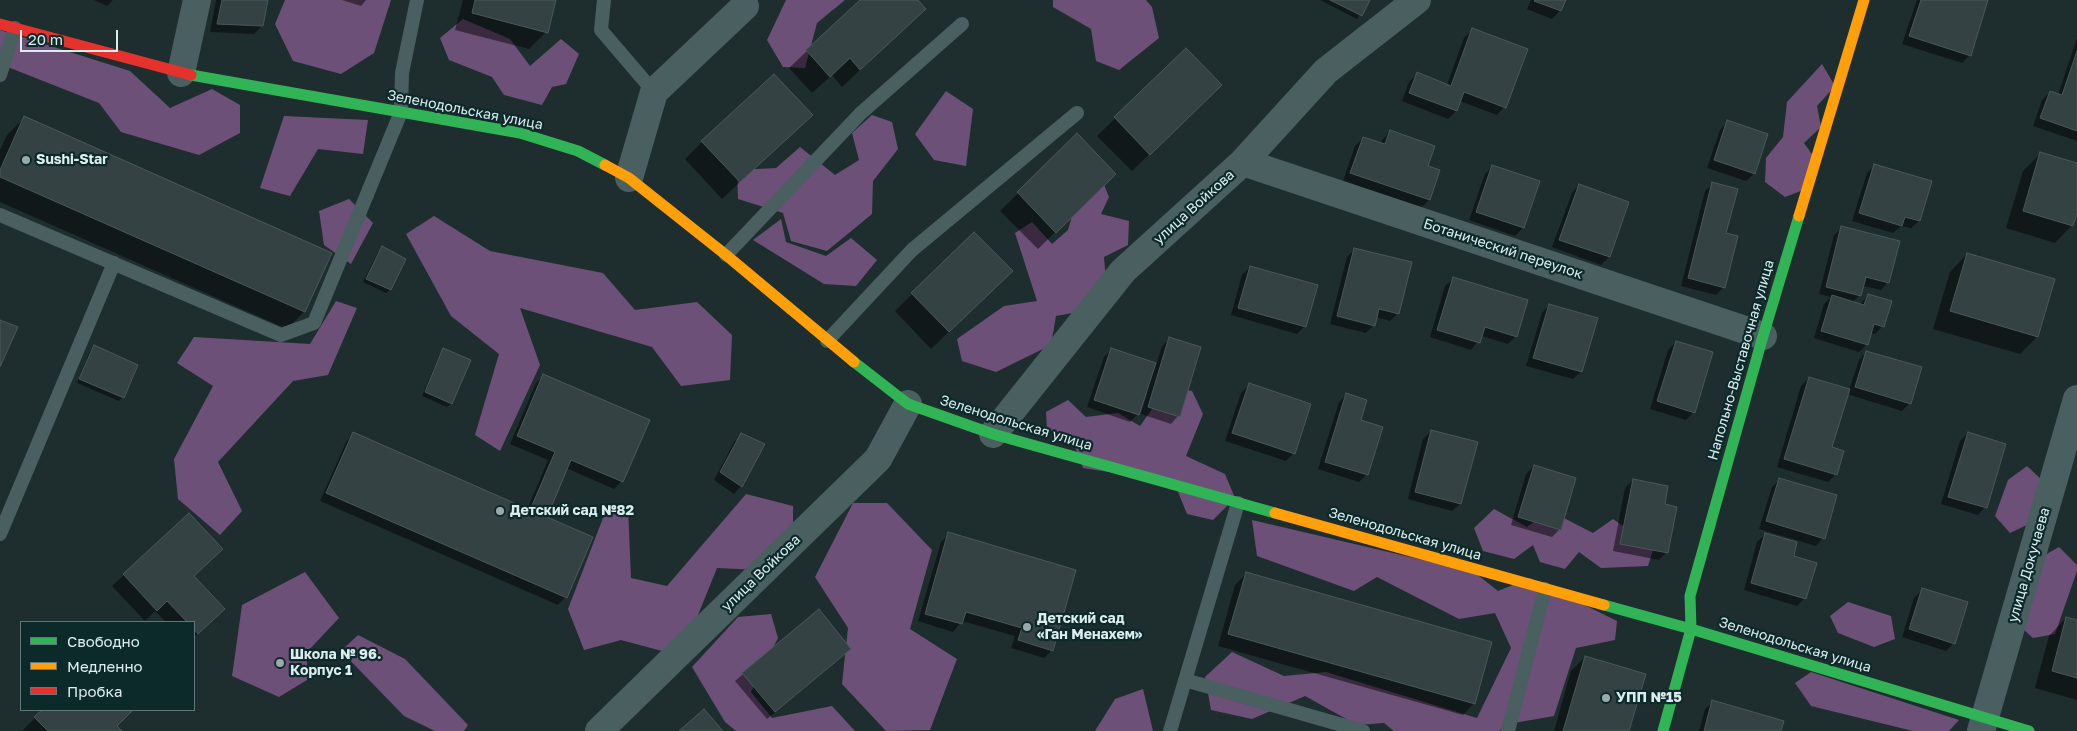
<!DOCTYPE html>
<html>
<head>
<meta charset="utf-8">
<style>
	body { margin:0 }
	#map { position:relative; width:2077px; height:731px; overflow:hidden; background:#1e2e2f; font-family:"Golos Text",sans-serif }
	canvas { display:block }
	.legend { position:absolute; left:20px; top:621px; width:175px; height:90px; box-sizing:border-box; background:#0d2a2b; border:1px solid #607879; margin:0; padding:6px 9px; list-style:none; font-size:15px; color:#ddedee }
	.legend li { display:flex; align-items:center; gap:10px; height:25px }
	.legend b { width:25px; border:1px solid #607879 }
	.scale { position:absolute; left:20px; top:30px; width:98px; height:22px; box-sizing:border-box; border:2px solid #ddedee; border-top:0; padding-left:6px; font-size:15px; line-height:18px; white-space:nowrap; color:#ddedee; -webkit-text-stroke:4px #0d2a2b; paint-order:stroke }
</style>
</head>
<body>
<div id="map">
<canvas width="2077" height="731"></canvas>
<ul class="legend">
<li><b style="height:6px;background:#30b455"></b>Свободно</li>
<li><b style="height:6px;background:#ff9f0a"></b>Медленно</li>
<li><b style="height:6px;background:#e5322d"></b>Пробка</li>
</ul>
<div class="scale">20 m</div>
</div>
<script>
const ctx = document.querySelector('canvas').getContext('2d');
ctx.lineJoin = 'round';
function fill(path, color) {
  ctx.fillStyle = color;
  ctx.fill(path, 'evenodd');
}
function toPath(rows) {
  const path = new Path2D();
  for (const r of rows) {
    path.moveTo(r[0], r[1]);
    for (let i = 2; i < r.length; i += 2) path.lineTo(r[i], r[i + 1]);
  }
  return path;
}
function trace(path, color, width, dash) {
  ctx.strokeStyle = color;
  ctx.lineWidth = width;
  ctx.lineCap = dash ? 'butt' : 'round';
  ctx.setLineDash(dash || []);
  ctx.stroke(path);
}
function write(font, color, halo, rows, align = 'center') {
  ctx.font = font + ' "Golos Text",sans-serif';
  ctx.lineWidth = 4.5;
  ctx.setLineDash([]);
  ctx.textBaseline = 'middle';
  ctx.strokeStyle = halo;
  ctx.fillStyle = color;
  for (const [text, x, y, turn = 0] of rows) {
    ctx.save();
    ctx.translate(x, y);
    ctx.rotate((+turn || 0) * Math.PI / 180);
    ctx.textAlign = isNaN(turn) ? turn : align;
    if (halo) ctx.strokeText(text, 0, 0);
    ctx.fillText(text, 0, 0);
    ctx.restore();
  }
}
const forest = toPath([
	[285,0,391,0,374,53,341,74,293,61,275,24],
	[786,0,845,0,817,23,805,68,783,67,767,40],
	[1053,0,1146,0,1152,7,1159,38,1119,70,1096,61,1091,29,1053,7],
	[463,19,510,39,530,66,561,39,579,54,566,84,552,87,542,105,504,95,492,77,449,60,440,38],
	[0,30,130,71,170,108,212,89,240,105,240,133,199,155,121,132,99,103,0,64],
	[1822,64,1835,86,1817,106,1821,127,1804,143,1814,157,1806,189,1785,197,1765,182,1766,158,1783,137,1787,102],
	[946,91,973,109,966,166,934,160,915,134],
	[872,115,892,122,898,149,873,181,872,214,827,251,791,241,783,213,738,199,737,170,776,168,800,147,835,175,859,160,852,133],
	[284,116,368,120,363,154,318,149,290,196,260,188],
	[1102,180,1109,197,1101,214,1129,221,1128,245,1104,257,1106,281,1078,312,1056,316,1051,345,996,372,962,361,957,339,1004,306,1037,301,1015,233,1032,222,1052,244,1068,230,1080,188],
	[349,199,373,223,351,264,324,245,319,211],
	[434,216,490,251,603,273,635,310,697,302,732,335,730,380,681,386,652,347,520,308,540,365,500,451,475,435,499,354,451,316,406,234],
	[781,219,786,242,826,256,851,238,877,260,856,286,824,284,753,240],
	[336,301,357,308,328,375,293,381,218,462,242,511,220,535,178,499,174,459,213,386,177,363,194,337,310,344],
	[1167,388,1192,391,1203,414,1186,456,1225,474,1235,498,1213,520,1187,514,1174,482,1083,468,1073,441,1047,429,1046,412,1068,400,1086,417,1118,413,1140,426],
	[2027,466,2044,482,2031,523,2010,533,1995,516,2008,480],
	[746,494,793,506,793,540,760,570,717,568,696,620,662,651,621,640,584,650,568,609,608,505,628,507,631,578,667,586],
	[853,503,887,503,932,550,910,629,957,659,930,730,886,731,842,684,848,628,815,577],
	[1494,509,1527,527,1550,511,1593,533,1613,519,1654,547,1648,566,1601,568,1579,552,1565,569,1540,562,1533,545,1514,559,1483,551,1474,528],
	[1252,520,1474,572,1498,591,1530,578,1617,621,1615,640,1576,648,1554,716,1508,724,1499,731,1394,731,1384,723,1357,725,1305,696,1252,719,1211,710,1205,677,1232,652,1284,676,1326,672,1477,718,1511,648,1495,613,1459,619,1377,577,1354,591,1257,556],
	[2059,547,2077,565,2077,571,2055,634,2033,638,2016,623,2036,560],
	[305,572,339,618,307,652,307,680,279,697,232,676,242,605],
	[1848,602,1891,616,1895,639,1874,647,1838,633,1830,616],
	[771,614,778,638,751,692,772,718,832,706,855,731,736,731,725,722,692,667,738,617],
	[358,635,405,659,468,725,464,731,435,731,404,716,341,651],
	[1811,672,1959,720,1949,731,1913,731,1811,706,1795,683],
	[1143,689,1153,731,1095,731,1115,699]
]);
const shadow = toPath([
	[94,0,113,0,107,6],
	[216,0,266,0,262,26,254,34,210,32],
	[342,0,366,0,361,6],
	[463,0,555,0,546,32,529,49,455,30],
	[861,0,916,0,925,9,842,87,832,75,812,93,789,68],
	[1320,0,1369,0,1357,19],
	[1531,0,1564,0,1560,11,1552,19,1527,9],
	[1917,0,1987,0,1970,55,1962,63,1902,44],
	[1472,30,1504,107,1497,115,1460,101,1456,111,1448,119,1402,101,1409,82,1417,74,1447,85,1464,38],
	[2077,38,2077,141,2033,126,2042,100,2050,92,2058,95],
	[1186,50,1203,102,1132,171,1097,136],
	[811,115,722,199,685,159,702,142],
	[24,118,304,312,287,329,0,202,0,150,7,135],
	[1727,122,1767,135,1754,174,1746,181,1707,168,1720,130],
	[1390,132,1427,166,1439,171,1429,200,1421,208,1343,181,1355,146,1363,138,1381,144,1382,140],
	[1077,135,1114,174,1038,249,1000,211],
	[2040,154,2077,165,2077,210,2072,225,2055,243,2006,228,2023,171],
	[1875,165,1930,182,1919,221,1911,228,1901,226,1893,233,1852,221,1867,173],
	[1493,166,1538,182,1523,228,1515,236,1469,220,1485,174],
	[1713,184,1725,234,1724,287,1716,295,1681,286,1705,191],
	[1579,185,1628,203,1609,257,1601,265,1552,247,1572,193],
	[1842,228,1888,282,1881,290,1863,286,1860,295,1852,303,1860,305,1868,295,1883,326,1875,334,1870,333,1867,344,1859,352,1814,338,1824,304,1831,297,1819,294,1834,235],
	[382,248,405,259,390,290,386,293,363,282,378,252],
	[1355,249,1398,313,1390,321,1376,317,1374,325,1366,333,1330,324,1347,257],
	[1967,254,2054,280,2037,337,2020,354,1933,329,1950,272],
	[1250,267,1305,326,1297,334,1231,315,1242,275],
	[1453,279,1516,336,1508,344,1482,336,1471,350,1430,337,1445,286],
	[994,288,931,349,895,311,912,294],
	[1549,305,1581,372,1573,379,1526,366,1542,313],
	[1170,338,1178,416,1171,424,1141,414,1149,386,1147,385,1138,414,1130,422,1087,407,1104,357,1112,349,1156,365,1162,346],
	[1676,342,1694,412,1686,420,1650,409,1668,350],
	[94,347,123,397,119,401,77,383,90,351],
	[444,350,469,361,451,404,447,407,422,396,440,354],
	[1866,352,1910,403,1902,411,1847,394,1831,448,1836,474,1828,482,1777,467,1801,386,1809,378,1849,390,1859,360],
	[544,375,622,481,614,489,566,468,545,517,566,597,558,605,320,501,346,442,353,434,527,510,548,460,510,444,536,383],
	[1249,385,1294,453,1286,461,1225,441,1241,393],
	[1346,395,1359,421,1367,474,1359,482,1318,469,1339,402],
	[1431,431,1460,504,1452,511,1408,499,1423,439],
	[1968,433,1985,507,1978,515,1941,504,1960,441],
	[742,435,741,486,734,494,714,480,734,442],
	[1534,466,1560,529,1552,537,1511,525,1526,474],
	[1780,479,1823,538,1816,546,1759,529,1772,487],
	[1633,480,1663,505,1667,552,1659,560,1613,551,1625,488],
	[189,514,193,576,212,620,194,637,194,622,166,622,155,611,145,621,112,586],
	[949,534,1052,650,1044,658,1011,648,1015,636,962,621,953,632,918,621,941,542],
	[1765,534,1792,557,1805,598,1797,606,1744,590,1757,542],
	[1246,574,1474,703,1463,715,1218,646,1235,585],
	[1922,590,1954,643,1946,651,1902,637,1914,598],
	[2066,618,2077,621,2077,700,2035,688,2049,636],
	[842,656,767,719,735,681,743,674],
	[1585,657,1628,731,1554,731,1571,671],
	[1713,702,1780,731,1699,731,1705,709],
	[43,710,132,710,115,726,120,731,22,731]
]);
const building = toPath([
	[222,0,268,0,263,26,217,24,222,0],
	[475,0,556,0,548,33,472,13,475,0],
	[860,0,918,0,926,9,860,70,850,58,830,77,806,50,860,0],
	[1330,0,1370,0,1362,16,1330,0],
	[1535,0,1566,0,1561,11,1534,1,1535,0],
	[1921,0,1988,0,1971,56,1909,36,1921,0],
	[1472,28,1528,49,1506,108,1464,92,1457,111,1409,93,1417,72,1451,86,1472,28],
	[1186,48,1222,85,1150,155,1114,117,1186,48],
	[2077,51,2077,131,2040,118,2050,91,2062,95,2077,51],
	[774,74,813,115,740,182,701,141,774,74],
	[24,116,332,253,305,312,0,177,0,170,24,116],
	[1727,120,1768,134,1755,174,1714,160,1727,120],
	[1390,130,1435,146,1428,166,1440,170,1430,200,1350,173,1363,137,1385,144,1390,130],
	[1077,133,1116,174,1056,233,1017,192,1077,133],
	[2040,152,2077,163,2077,214,2073,226,2023,211,2040,152],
	[1874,164,1932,181,1920,221,1905,217,1902,226,1859,213,1874,164],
	[1492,165,1540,181,1524,228,1476,212,1492,165],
	[1712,182,1738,189,1726,233,1738,236,1725,288,1688,278,1712,182],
	[1579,184,1629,202,1610,257,1559,240,1579,184],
	[1841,226,1900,241,1889,283,1866,277,1861,296,1826,287,1841,226],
	[974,232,1013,271,949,332,911,293,974,232],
	[382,246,406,259,391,290,366,279,382,246],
	[1354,248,1412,262,1399,314,1379,309,1375,326,1337,316,1354,248],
	[1967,253,2055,279,2038,337,1950,311,1967,253],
	[1250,266,1318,285,1306,327,1238,308,1250,266],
	[1453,277,1528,300,1517,337,1485,327,1480,343,1437,330,1453,277],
	[1868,294,1892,301,1884,327,1874,324,1868,345,1821,331,1832,295,1864,305,1868,294],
	[1549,304,1598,318,1582,372,1533,358,1549,304],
	[0,320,18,327,0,367,0,320],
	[1169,337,1201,347,1180,417,1148,407,1169,337],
	[1676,341,1713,352,1695,413,1657,401,1676,341],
	[94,345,138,365,124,398,79,379,94,345],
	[443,348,471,360,452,404,425,392,443,348],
	[1111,348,1156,363,1139,415,1094,400,1111,348],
	[1866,351,1922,367,1911,404,1855,387,1866,351],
	[543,374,650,420,623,482,571,460,547,517,593,537,567,598,326,493,353,432,530,510,555,452,517,436,543,374],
	[1809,377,1850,389,1832,447,1844,451,1837,475,1784,459,1809,377],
	[1249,383,1311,404,1295,454,1232,433,1249,383],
	[1346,393,1367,400,1361,420,1383,427,1368,475,1325,462,1346,393],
	[1431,430,1478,442,1461,504,1415,492,1431,430],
	[1968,432,2006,444,1987,508,1948,497,1968,432],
	[741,433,765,444,742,487,720,472,741,433],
	[1534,465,1576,478,1561,530,1518,517,1534,465],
	[1779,478,1837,495,1825,539,1766,521,1779,478],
	[1633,479,1668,486,1665,504,1677,507,1668,553,1620,544,1633,479],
	[189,513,223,549,194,576,225,609,198,634,194,629,194,622,187,622,167,601,157,611,123,574,189,513],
	[948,532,1076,570,1053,651,1018,640,1022,628,966,612,962,624,925,614,948,532],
	[1765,533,1797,542,1794,556,1817,563,1806,599,1751,583,1765,533],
	[1246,572,1492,642,1475,704,1228,634,1246,572],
	[1922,588,1968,602,1955,644,1909,629,1922,588],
	[819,609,851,649,775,712,742,673,819,609],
	[2066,617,2077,620,2077,678,2052,671,2066,617],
	[1585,656,1646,674,1629,731,1563,731,1585,656],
	[1712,700,1784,721,1781,731,1704,731,1712,700],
	[704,709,723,731,679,731,704,709],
	[42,710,133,710,117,726,122,731,48,731,34,717,42,710]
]);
const lane = toPath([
	[604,0,601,30,654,92],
	[0,75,15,28],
	[0,215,281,335,314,323,401,112,402,73,417,0],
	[726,255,861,113,962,24],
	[827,341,912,250,1077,113],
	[0,534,114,263],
	[1185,680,1363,731],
	[1170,731,1238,503],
	[1508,731,1545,589]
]);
const street = toPath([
	[181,73,197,0],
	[1243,162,1763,336],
	[629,178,654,92,745,6],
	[993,434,1123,271,1243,162,1326,71,1417,0],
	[599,731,878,459,908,404],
	[1981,731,2077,399]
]);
const fast = toPath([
	[191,75,520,133,578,151,605,165],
	[854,362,908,404,993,434,1275,513],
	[1604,605,1691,629,2029,731],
	[1663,731,1691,629,1690,596,1763,336,1799,216]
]);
const slow = toPath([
	[605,165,629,178,726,255,854,362],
	[1799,216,1864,0],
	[1275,513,1604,605]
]);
const jam = toPath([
	[0,24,191,75]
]);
const markers = [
	[26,160,5,"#9aaaab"],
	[500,511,5,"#9aaaab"],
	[1027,627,5,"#9aaaab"],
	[280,663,5,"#9aaaab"],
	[1606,698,5,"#9aaaab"]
];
const streetNames = [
	["Зеленодольская улица",465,110,11],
	["улица Войкова",1194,207,-42],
	["Ботанический переулок",1503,249,18],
	["Напольно-Выставочная улица",1741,360,-74],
	["Зеленодольская улица",1016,423,17],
	["Зеленодольская улица",1405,534,16],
	["улица Докучаева",2029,565,-74],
	["улица Войкова",761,573,-44],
	["Зеленодольская улица",1795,645,17]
];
const poiNames = [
	["Sushi-Star",36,160],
	["Детский сад №82",510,511],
	["Детский сад",1037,619],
	["«Ган Менахем»",1037,635],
	["Школа № 96.",290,655],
	["Корпус 1",290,671],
	["УПП №15",1616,698]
];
fill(forest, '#6d5078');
fill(shadow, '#0007');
fill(building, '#354243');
trace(building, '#4a5859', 1);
trace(lane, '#4a5f5f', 14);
trace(street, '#4a5f5f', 28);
trace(fast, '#30b455', 11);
trace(slow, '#ff9f0a', 11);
trace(jam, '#e5322d', 11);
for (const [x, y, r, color] of markers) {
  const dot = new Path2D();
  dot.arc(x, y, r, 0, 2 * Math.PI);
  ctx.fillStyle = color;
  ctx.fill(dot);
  trace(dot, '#0d2a2b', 2);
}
write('14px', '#ddedee', '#0d2a2b', streetNames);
write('bold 14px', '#ddedee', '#0d2a2b', poiNames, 'left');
</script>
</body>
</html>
